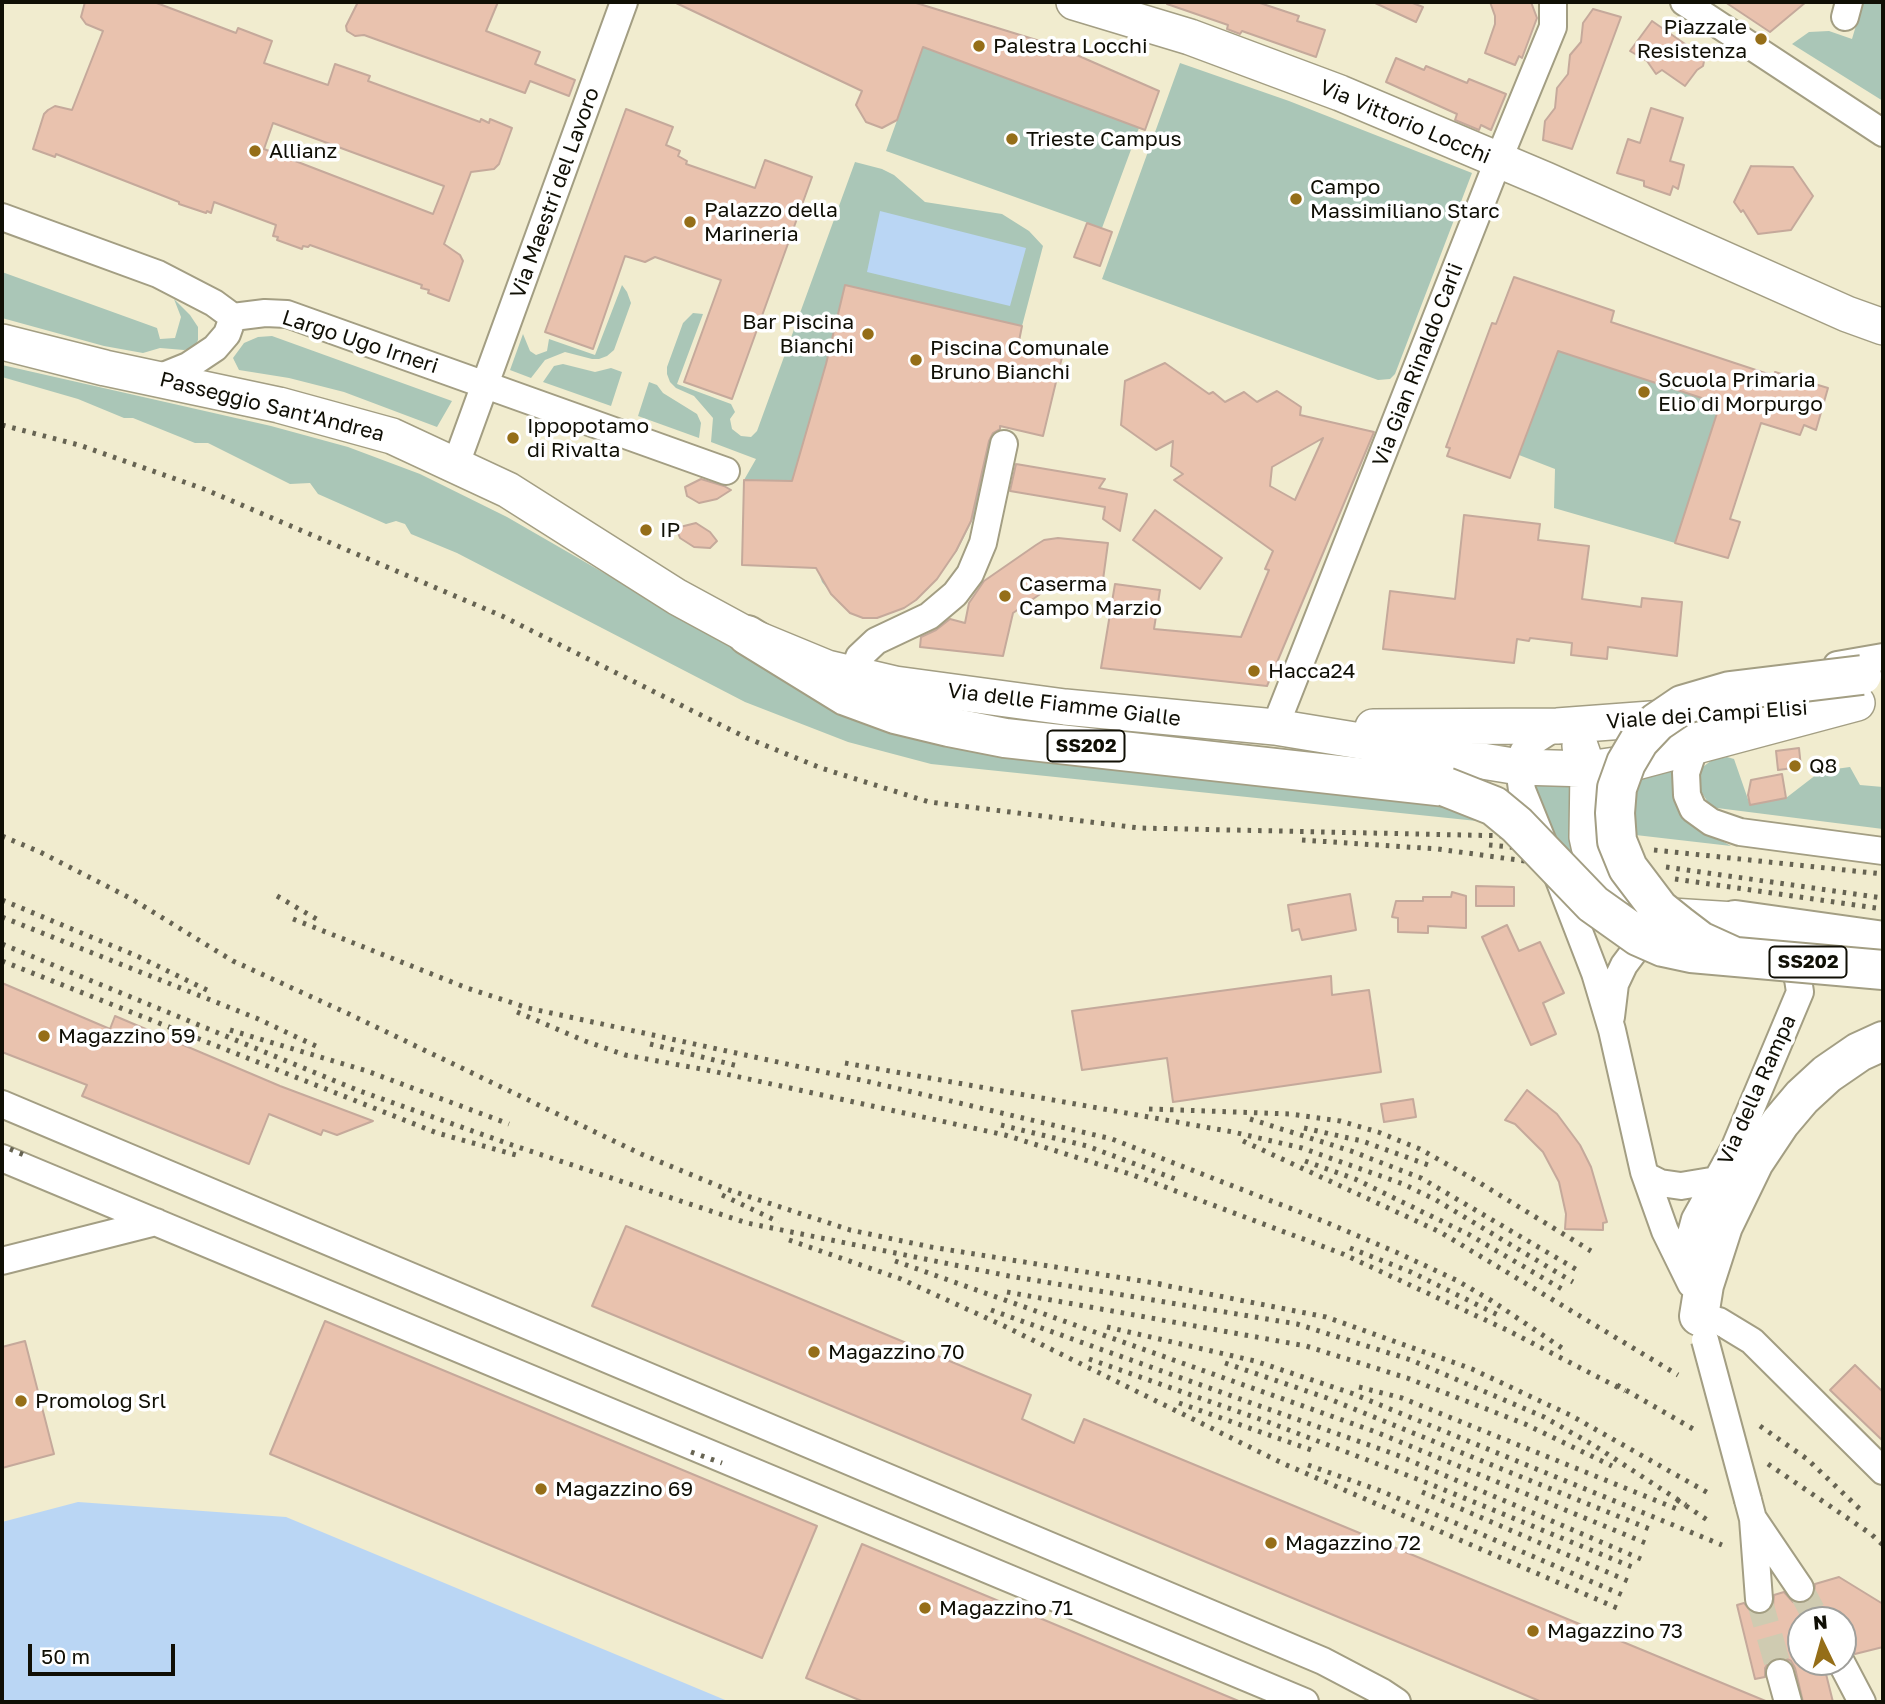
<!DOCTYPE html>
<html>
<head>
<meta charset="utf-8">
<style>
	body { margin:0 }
	#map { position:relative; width:1885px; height:1704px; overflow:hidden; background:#f1eccf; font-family:"Golos Text",sans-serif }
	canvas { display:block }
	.frame { position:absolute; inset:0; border:4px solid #100f05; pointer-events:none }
	.north { position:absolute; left:1787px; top:1606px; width:70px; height:70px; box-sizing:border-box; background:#fff; border:2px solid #9f9f9b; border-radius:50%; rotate:355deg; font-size:19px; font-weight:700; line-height:28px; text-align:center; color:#100f05 }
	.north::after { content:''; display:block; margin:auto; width:24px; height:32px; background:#956e18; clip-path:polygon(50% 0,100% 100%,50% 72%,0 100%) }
	.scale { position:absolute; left:28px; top:1644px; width:147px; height:32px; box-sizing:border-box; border:4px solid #100f05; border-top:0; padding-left:9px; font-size:21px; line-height:24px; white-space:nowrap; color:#100f05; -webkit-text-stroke:5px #fff; paint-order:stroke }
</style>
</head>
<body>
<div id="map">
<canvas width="1885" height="1704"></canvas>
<div class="frame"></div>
<div class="north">N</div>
<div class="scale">50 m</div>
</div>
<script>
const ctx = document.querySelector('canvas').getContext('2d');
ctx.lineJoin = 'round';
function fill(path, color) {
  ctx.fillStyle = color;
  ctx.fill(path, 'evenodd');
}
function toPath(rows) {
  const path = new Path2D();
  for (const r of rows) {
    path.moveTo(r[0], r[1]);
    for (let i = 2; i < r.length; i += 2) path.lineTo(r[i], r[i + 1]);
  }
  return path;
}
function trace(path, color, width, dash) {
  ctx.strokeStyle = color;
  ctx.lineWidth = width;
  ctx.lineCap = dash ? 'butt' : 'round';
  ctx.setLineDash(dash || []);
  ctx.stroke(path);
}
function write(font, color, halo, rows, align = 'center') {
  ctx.font = font + ' "Golos Text",sans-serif';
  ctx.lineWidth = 7;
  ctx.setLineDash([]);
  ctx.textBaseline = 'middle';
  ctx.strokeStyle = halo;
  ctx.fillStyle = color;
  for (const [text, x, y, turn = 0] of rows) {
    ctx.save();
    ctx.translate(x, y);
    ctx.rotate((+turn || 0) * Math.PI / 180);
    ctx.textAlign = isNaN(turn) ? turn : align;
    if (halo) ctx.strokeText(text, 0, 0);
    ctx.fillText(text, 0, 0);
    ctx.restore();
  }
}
const green = toPath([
	[1863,2,1883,2,1883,101,1792,44,1809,32,1829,31,1852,39],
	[937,9,1035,44,1021,84,1139,128,1102,228,886,151],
	[1180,63,1289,101,1472,173,1395,374,1390,379,1378,380,1102,279],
	[855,162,882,169,894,175,925,202,1002,214,1029,231,1043,246,1022,326,984,497,957,551,928,589,904,608,877,618,863,618,850,613,839,603,822,582,817,568,742,565,744,480,756,459,711,442,713,418,694,396,676,388,670,382,667,374,667,367,683,323,693,313,703,314,677,384,731,404,735,412,730,419,732,429,741,436,751,437,757,431],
	[2,272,157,328,160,339,175,338,181,317,174,299,190,315,198,327,198,340,194,348,184,350,160,348,143,353,104,346,2,318],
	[622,285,627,292,631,303,614,350,607,356,599,359,592,359,565,352,545,360,531,378,510,370,523,334,530,351,536,355,547,351,549,339,595,355],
	[272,336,452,401,437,427,344,392,289,378,239,370,233,358,244,343,258,337],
	[1558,351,1720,404,1675,543,1554,508,1555,469,1519,455],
	[563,364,595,372,611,368,622,372,611,406,543,382,554,366],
	[2,365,271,426,348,447,420,474,507,517,689,622,797,678,829,702,1441,798,1496,823,931,764,848,742,745,702,457,553,411,534,405,524,396,521,386,524,318,494,310,483,290,484,208,443,195,443,133,418,124,418,78,399,2,377],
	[649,382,657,385,663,393,697,414,701,423,699,438,638,416],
	[1727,757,1734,759,1750,805,1786,798,1821,771,1850,767,1860,785,1883,787,1883,829,1717,808,1709,804,1698,787,1699,770,1712,760],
	[1679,761,1702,830,1731,846,1601,831,1614,786],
	[1576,778,1584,877,1562,859,1530,779]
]);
const water = toPath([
	[880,211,1026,248,1010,306,867,272],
	[78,1502,286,1517,730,1702,2,1702,2,1522]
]);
const building = toPath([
	[85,2,154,2,236,33,238,28,272,41,264,63,328,85,335,64,370,76,368,81,480,122,481,119,489,123,490,119,512,128,499,164,494,169,471,172,444,244,460,255,463,261,449,301,428,293,429,290,421,288,422,285,310,245,308,247,303,246,302,249,277,240,278,237,273,236,276,225,214,202,211,213,207,211,206,213,179,204,179,202,56,154,55,157,33,149,44,114,48,110,55,106,72,110,103,31,86,24,81,17,85,2],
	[273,123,444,186,433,214,264,149,273,123],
	[358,2,498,2,486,31,540,52,535,64,575,80,569,96,530,81,525,93,364,35,355,36,347,31,346,26,358,2],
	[674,2,913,2,1056,46,1159,91,1145,130,923,47,897,120,882,128,866,122,856,105,862,91,674,2],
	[1168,2,1257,2,1299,16,1297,21,1325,30,1316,57,1242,31,1240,34,1227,29,1228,25,1167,4,1168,2],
	[1373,2,1410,2,1423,7,1416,22,1373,2],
	[1490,2,1531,2,1537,18,1522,58,1519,56,1515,65,1485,53,1495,24,1495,16,1490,2],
	[1725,2,1806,2,1770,32,1725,2],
	[1593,9,1621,17,1572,149,1543,140,1545,121,1555,108,1557,88,1568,74,1570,55,1581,42,1583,23,1593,9],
	[1652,21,1688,46,1706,52,1703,66,1697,70,1685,86,1662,70,1656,74,1647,61,1630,51,1652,21],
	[1396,58,1424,70,1426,66,1467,83,1469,79,1506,94,1491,130,1481,125,1479,130,1455,120,1457,114,1386,82,1396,58],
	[1651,108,1683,118,1670,161,1684,165,1678,189,1673,186,1670,195,1644,186,1644,181,1617,173,1628,139,1640,143,1651,108],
	[626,109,673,127,666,145,680,151,678,156,687,161,686,164,755,188,765,160,812,177,732,399,684,382,721,280,655,257,645,262,625,256,593,349,545,332,626,109],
	[1751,166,1793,167,1813,196,1791,230,1758,234,1743,210,1741,212,1734,202,1751,166],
	[1087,223,1112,232,1100,266,1074,257,1087,223],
	[1514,277,1614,311,1611,322,1774,376,1775,372,1828,388,1816,430,1804,425,1800,435,1761,423,1730,519,1740,522,1728,558,1675,543,1720,404,1558,351,1510,478,1447,456,1450,448,1446,447,1492,323,1496,324,1514,277],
	[845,285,1022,326,1018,346,1062,357,1043,436,1000,426,1000,429,993,433,989,441,971,521,956,551,937,579,916,600,904,608,877,618,863,618,850,613,831,594,816,568,742,565,744,480,792,481,826,364,845,285],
	[1165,363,1209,394,1213,392,1225,402,1244,392,1257,402,1277,391,1301,407,1300,415,1374,432,1267,686,1101,668,1115,584,1160,590,1154,629,1241,637,1269,570,1265,569,1273,551,1174,480,1183,474,1171,466,1173,441,1156,450,1121,425,1125,381,1165,363],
	[1323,438,1295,500,1270,486,1272,467,1323,438],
	[1016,464,1105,479,1099,488,1127,494,1120,531,1103,519,1105,507,1010,491,1016,464],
	[701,479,724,486,731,490,717,499,699,503,687,496,685,487,701,479],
	[1155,510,1222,558,1200,589,1133,540,1155,510],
	[1464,515,1540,524,1538,540,1589,546,1582,599,1641,607,1642,598,1682,602,1677,656,1608,647,1607,659,1571,655,1572,643,1530,638,1529,641,1517,639,1514,663,1383,649,1390,591,1455,599,1464,515],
	[696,523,710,532,717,541,710,548,694,547,680,538,678,533,680,527,696,523],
	[1058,538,1108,543,1102,587,1056,583,1013,613,1003,656,920,647,921,637,936,630,950,619,965,623,969,603,984,581,1036,545,1044,540,1058,538],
	[1799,748,1801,767,1778,770,1776,751,1799,748],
	[1782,774,1786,798,1750,805,1748,795,1751,780,1782,774],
	[1476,886,1514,887,1514,906,1476,906,1476,886],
	[1452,892,1466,896,1466,928,1428,926,1428,933,1398,932,1398,918,1392,917,1396,901,1423,901,1423,897,1451,897,1452,892],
	[1350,894,1356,930,1302,940,1299,929,1292,931,1288,905,1350,894],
	[1507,925,1519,951,1540,942,1564,993,1543,1003,1556,1034,1531,1045,1482,937,1507,925],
	[1331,976,1332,995,1369,990,1381,1072,1173,1102,1167,1058,1082,1070,1072,1011,1331,976],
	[2,983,110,1029,115,1016,280,1086,373,1121,337,1135,323,1130,321,1135,269,1114,249,1164,82,1096,87,1085,2,1052,2,983],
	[1527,1090,1557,1114,1580,1145,1591,1167,1607,1222,1603,1223,1603,1230,1565,1229,1566,1214,1559,1182,1543,1152,1515,1124,1505,1120,1527,1090],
	[1413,1099,1416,1117,1384,1122,1381,1104,1413,1099],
	[626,1226,1031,1395,1022,1419,1074,1443,1084,1419,1768,1702,1542,1702,592,1306,626,1226],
	[325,1321,817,1526,762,1658,270,1454,325,1321],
	[25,1341,54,1454,2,1468,2,1347,25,1341],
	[1855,1365,1883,1392,1883,1441,1830,1390,1855,1365],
	[862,1544,1241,1702,864,1702,806,1678,862,1544],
	[1839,1577,1883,1604,1883,1647,1855,1654,1843,1647,1843,1620,1801,1620,1801,1662,1823,1662,1833,1702,1803,1702,1795,1668,1791,1661,1785,1658,1776,1658,1769,1662,1765,1668,1765,1677,1755,1679,1737,1605,1744,1603,1752,1613,1761,1615,1768,1612,1773,1606,1774,1595,1784,1592,1793,1602,1802,1604,1808,1601,1814,1595,1815,1584,1839,1577]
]);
const minorTunnel = toPath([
	[1800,1588,1817,1620],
	[1759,1599,1780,1673]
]);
const minor = toPath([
	[1684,2,1883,133],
	[1845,17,1849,2],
	[2,217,158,274,214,303,233,317,265,313,287,314,726,471],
	[156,379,188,366,215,348,227,334,233,317],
	[456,464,624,2],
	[1837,665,1883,657],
	[853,675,859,657,876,641,929,616,955,594,970,574,983,543,1004,444],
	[1275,727,1498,161,1553,27,1553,2],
	[1695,746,1686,773,1687,795,1693,809,1711,822,1740,832,1883,851],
	[1543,842,1522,790,1519,767,1523,752,1537,739,1557,726],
	[1558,877,1595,973,1612,1030,1644,1172,1665,1231,1691,1284],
	[1611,1017,1615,984,1624,965,1639,945,1655,931],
	[2,1104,1323,1661,1382,1692,1397,1702],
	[2,1158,1305,1702],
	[1646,1176,1660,1183,1681,1186,1717,1180],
	[2,1261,156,1222],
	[1690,1274,1688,1245,1695,1219,1734,1149,1800,992,1798,979,1785,951],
	[1699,1316,1719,1321,1752,1341,1883,1471],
	[1748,1500,1753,1519,1759,1599],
	[1754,1520,1800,1588],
	[1841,1662,1862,1702],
	[1780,1673,1788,1702]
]);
const major = toPath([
	[1074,2,1190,37,1340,93,1546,180,1847,314,1883,327],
	[2,342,105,368,279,405,392,436,508,490,677,597,747,635,827,668,895,684,1065,707,1275,727,1519,767,1588,769,1636,762,1857,703],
	[1373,727,1557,726,1772,710],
	[1580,746,1588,769,1587,837,1589,846,1599,879,1616,903,1626,910,1639,914,1735,920]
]);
const highway = toPath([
	[747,635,846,696,895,714,949,727,1005,738,1446,787],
	[1735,920,1883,941],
	[1699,1316,1704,1285,1723,1226,1754,1162,1780,1123,1802,1097,1827,1074,1859,1052,1883,1041]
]);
const rail = toPath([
	[2,425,79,445,204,489,502,616,747,738,821,768,929,802,1139,828,1510,836],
	[2,836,40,852,130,898,233,961,349,1014,641,1154,726,1189,850,1230,931,1247,1167,1285],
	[1302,840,1438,849,1532,862],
	[1489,845,1521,848],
	[1654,850,1883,874],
	[1666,867,1883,898],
	[1675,879,1883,909],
	[277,896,320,921],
	[2,900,137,956,213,993],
	[2,917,256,1018,320,1048],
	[293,919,467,988,528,1008,870,1082,1112,1139,1323,1221,1398,1253,1456,1280,1492,1301,1562,1348],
	[2,944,357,1090,512,1145,747,1223,1009,1276,1297,1324,1411,1360,1544,1417,1595,1446,1686,1505],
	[2,961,437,1133,516,1155],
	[517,1012,585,1041,625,1055,712,1071,1005,1135,1133,1175,1343,1254,1507,1330,1625,1391],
	[230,1030,367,1071,509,1124],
	[650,1044,738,1066],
	[845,1063,1233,1132,1302,1148,1403,1184,1436,1200,1573,1282],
	[1149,1109,1290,1114,1340,1121,1378,1132,1420,1149,1475,1180,1591,1251],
	[1250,1119,1351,1151,1421,1178,1579,1271],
	[1001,1125,1087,1146,1178,1180],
	[1304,1128,1362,1141,1431,1166],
	[1243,1141,1440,1232,1678,1375],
	[10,1149,24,1155],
	[1305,1161,1355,1179,1468,1234,1567,1292],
	[722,1195,779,1222],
	[789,1240,901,1279,1004,1326,1282,1463,1617,1608],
	[1350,1248,1411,1272,1500,1316],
	[895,1261,1376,1432,1648,1544],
	[1158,1284,1326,1317,1472,1369,1570,1415,1710,1494],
	[1007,1292,1306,1346,1407,1378,1525,1424,1612,1466],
	[991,1310,1397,1455,1641,1559],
	[1107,1327,1255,1361,1351,1393,1722,1545],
	[1089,1359,1268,1422,1430,1484,1637,1569],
	[1225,1363,1327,1398,1652,1530],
	[1617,1385,1695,1430],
	[1359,1387,1402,1398,1682,1511],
	[1179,1403,1314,1451],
	[1760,1426,1807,1459,1864,1513],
	[691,1452,722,1463],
	[1768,1464,1871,1534,1883,1545],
	[1308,1465,1381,1491,1625,1596],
	[1422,1492,1628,1581],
	[1677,1500,1712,1523]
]);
const minorBridge = toPath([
	[1705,1340,1748,1500]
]);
const highwayBridge = toPath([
	[1446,787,1494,806,1517,825,1593,904,1638,936,1663,947,1691,953,1883,970],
	[1733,956,1700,941,1679,925,1659,909,1628,868,1617,841,1615,813,1617,788,1626,763,1639,741,1657,722,1682,705,1730,691,1862,675]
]);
const markers = [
	[1761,39,7,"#956e18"],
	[979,46,7,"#956e18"],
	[1012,139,7,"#956e18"],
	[255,151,7,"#956e18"],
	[1296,199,7,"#956e18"],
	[690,222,7,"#956e18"],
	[868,334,7,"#956e18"],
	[916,360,7,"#956e18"],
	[1644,392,7,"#956e18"],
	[513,438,7,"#956e18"],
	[646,530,7,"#956e18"],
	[1005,596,7,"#956e18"],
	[1254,671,7,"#956e18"],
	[1795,766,7,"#956e18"],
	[44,1036,7,"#956e18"],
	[814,1352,7,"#956e18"],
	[21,1401,7,"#956e18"],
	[541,1489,7,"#956e18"],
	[1271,1543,7,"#956e18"],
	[925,1608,7,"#956e18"],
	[1533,1631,7,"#956e18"]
];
const shields = [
	[1086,746,77],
	[1808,962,77]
];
const shieldNames = [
	["SS202",1086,746],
	["SS202",1808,962]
];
const poiNames = [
	["Piazzale",1747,27,"right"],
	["Resistenza",1747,51,"right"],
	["Palestra Locchi",993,46],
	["Trieste Campus",1026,139],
	["Allianz",269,151],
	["Campo",1310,187],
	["Massimiliano Starc",1310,211],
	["Palazzo della",704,210],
	["Marineria",704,234],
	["Bar Piscina",854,322,"right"],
	["Bianchi",854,346,"right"],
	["Piscina Comunale",930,348],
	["Bruno Bianchi",930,372],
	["Scuola Primaria",1658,380],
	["Elio di Morpurgo",1658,404],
	["Ippopotamo",527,426],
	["di Rivalta",527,450],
	["IP",660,530],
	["Caserma",1019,584],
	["Campo Marzio",1019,608],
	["Hacca24",1268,671],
	["Q8",1809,766],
	["Magazzino 59",58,1036],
	["Magazzino 70",828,1352],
	["Promolog Srl",35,1401],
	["Magazzino 69",555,1489],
	["Magazzino 72",1285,1543],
	["Magazzino 71",939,1608],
	["Magazzino 73",1547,1631]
];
const streetNames = [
	["Via Vittorio Locchi",1405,122,23],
	["Via Maestri del Lavoro",555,193,-70],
	["Largo Ugo Irneri",360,342,18],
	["Via Gian Rinaldo Carli",1418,365,-69],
	["Passeggio Sant'Andrea",272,407,14],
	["Via delle Fiamme Gialle",1064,705,7],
	["Viale dei Campi Elisi",1707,715,-4],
	["Via della Rampa",1757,1090,-66]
];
fill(green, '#aac6b7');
fill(water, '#bad6f4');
fill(building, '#e9c2ae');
trace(building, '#c5a99b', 2);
trace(minorTunnel, '#cfcbb1', 26, [26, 13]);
trace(minor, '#a39e83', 30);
trace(major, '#a39e83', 38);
trace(highway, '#a39e83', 42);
trace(minor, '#fff', 26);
trace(major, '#fff', 35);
trace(highway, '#fff', 38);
trace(rail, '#666352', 5, [3.5, 7]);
trace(minorBridge, '#a39e83', 30, []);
trace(highwayBridge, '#a39e83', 42, []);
trace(minorBridge, '#fff', 26);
trace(highwayBridge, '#fff', 38);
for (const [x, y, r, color] of markers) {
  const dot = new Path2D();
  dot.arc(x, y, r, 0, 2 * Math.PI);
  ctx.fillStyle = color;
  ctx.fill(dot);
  trace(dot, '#fff', 2.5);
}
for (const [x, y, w] of shields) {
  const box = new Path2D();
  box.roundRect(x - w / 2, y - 15.5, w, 31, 5);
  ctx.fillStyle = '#fff';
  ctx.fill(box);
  trace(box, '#100f05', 2);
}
write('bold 19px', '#100f05', null, shieldNames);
write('21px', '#100f05', '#fff', poiNames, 'left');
write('21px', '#100f05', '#fff', streetNames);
</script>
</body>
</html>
